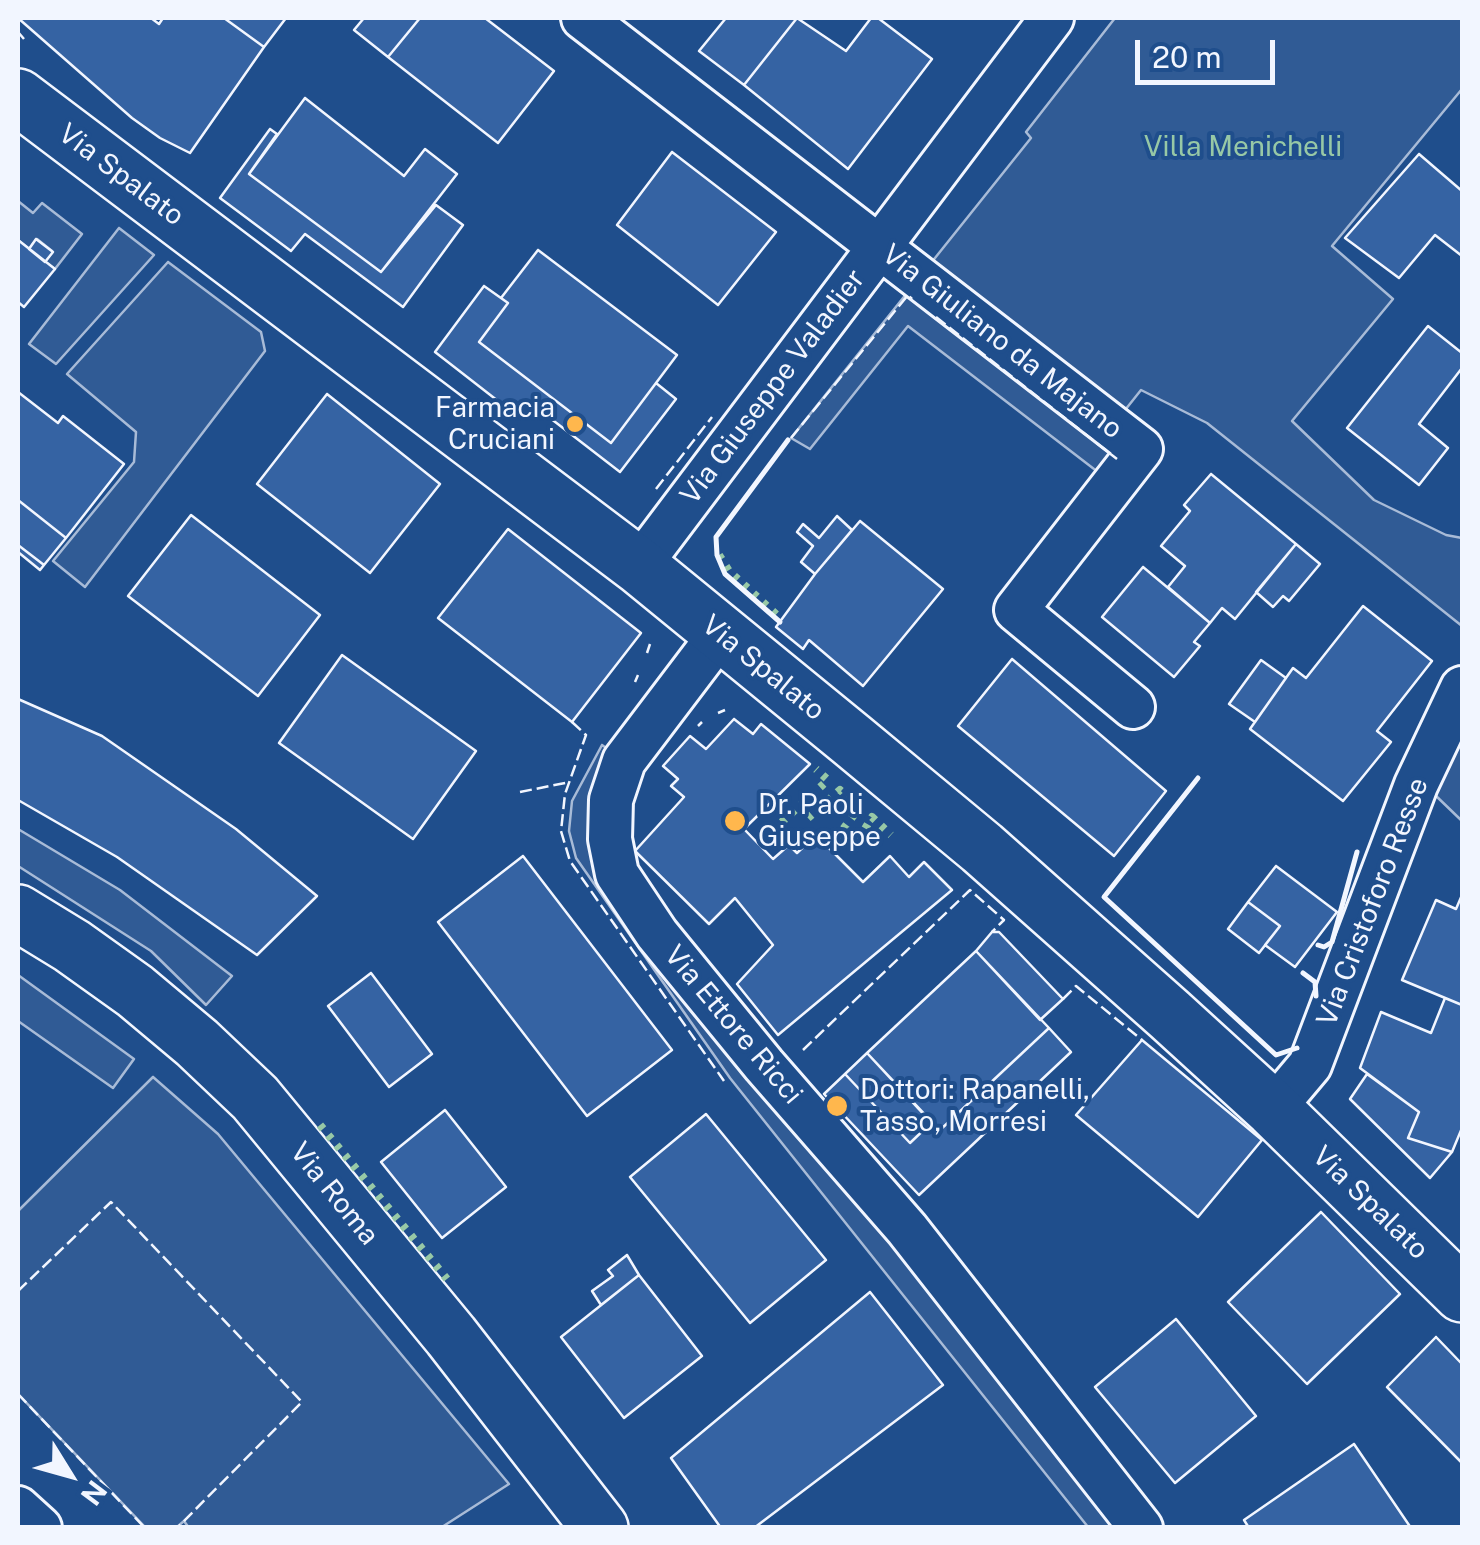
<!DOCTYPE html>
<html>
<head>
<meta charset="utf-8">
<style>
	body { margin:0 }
	#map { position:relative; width:1480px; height:1545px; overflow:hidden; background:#1f4e8c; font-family:"Public Sans",sans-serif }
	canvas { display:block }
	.frame { position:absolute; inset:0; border:20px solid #f2f6ff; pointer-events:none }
	.north { position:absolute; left:20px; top:1425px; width:100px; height:100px; -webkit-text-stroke:8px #1f4e8c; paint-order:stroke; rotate:127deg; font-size:28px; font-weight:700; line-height:40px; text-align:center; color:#f2f6ff }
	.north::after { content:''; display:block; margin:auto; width:35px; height:45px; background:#f2f6ff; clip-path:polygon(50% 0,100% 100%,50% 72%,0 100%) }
	.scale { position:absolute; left:1135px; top:40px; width:140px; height:45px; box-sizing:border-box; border:5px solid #f2f6ff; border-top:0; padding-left:12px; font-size:30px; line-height:35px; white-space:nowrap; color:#f2f6ff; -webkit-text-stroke:8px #1f4e8c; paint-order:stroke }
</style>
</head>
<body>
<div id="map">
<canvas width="1480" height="1545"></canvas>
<div class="frame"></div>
<div class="north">N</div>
<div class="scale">20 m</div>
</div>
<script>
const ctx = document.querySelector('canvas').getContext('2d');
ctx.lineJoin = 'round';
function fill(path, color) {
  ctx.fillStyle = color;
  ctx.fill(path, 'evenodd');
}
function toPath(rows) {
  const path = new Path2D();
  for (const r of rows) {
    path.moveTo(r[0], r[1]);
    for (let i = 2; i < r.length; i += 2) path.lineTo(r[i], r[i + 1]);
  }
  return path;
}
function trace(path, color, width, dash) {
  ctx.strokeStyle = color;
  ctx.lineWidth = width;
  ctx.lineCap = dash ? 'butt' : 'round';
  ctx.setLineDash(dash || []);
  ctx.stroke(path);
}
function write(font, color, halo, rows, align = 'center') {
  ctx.font = font + ' "Public Sans",sans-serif';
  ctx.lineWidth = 8;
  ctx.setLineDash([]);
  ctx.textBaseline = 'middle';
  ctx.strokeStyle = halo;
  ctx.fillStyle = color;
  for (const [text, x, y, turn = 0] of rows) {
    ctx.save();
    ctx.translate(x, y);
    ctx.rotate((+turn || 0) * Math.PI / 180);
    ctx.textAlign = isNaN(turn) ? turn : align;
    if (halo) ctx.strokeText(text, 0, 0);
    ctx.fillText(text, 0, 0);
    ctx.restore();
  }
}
const built = toPath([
	[1115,18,1462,18,1462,89,1332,246,1393,299,1292,421,1374,500,1446,535,1462,538,1462,626,1207,423,1141,390,1098,444,1121,462,1107,479,908,326,810,449,791,438,1031,138,1026,132,1115,18],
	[18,201,33,213,42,203,82,234,55,269,45,262,52,251,37,239,29,249,18,240,18,201],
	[119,228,154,255,56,364,29,344,119,228],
	[168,262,261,332,265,351,85,587,53,561,134,462,136,432,67,374,168,262],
	[1462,731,1462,821,1434,794,1462,731],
	[602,745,612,752,595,845,901,1254,1123,1527,1088,1527,730,1078,576,858,569,831,572,801,602,745],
	[18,829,120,890,232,976,206,1005,151,951,18,866,18,829],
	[18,975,134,1059,113,1088,18,1021,18,975],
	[153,1077,218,1134,509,1484,442,1527,189,1528,184,1521,177,1527,145,1527,18,1394,18,1211,153,1077]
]);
const building = toPath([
	[18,18,151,18,159,24,163,18,224,18,264,47,190,153,160,138,132,118,18,18],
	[224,18,286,18,264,47,224,18],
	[364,18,420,18,388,57,354,30,364,18],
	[420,18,485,18,554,71,498,143,388,57,420,18],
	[726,18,797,18,744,85,699,51,726,18],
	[797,18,846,51,871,18,878,18,932,59,848,169,744,85,797,18],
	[305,98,404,176,425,149,457,174,381,272,249,174,305,98],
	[270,129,277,134,249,174,381,272,436,205,463,225,403,307,305,234,291,251,220,198,270,129],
	[672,152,776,232,718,305,617,225,672,152],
	[1419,154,1462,191,1462,256,1435,235,1399,278,1345,238,1419,154],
	[36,239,53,252,45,262,29,249,36,239],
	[18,240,55,269,24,307,18,302,18,240],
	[538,250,677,355,611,443,479,342,508,303,501,298,538,250],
	[484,286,508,303,479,342,611,443,656,383,676,399,620,472,528,401,516,415,435,352,484,286],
	[1428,326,1462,353,1462,368,1419,424,1448,448,1419,485,1347,428,1428,326],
	[18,392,58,423,63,416,124,464,66,538,18,500,18,392],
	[327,394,440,484,370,573,257,484,327,394],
	[1211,474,1296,544,1235,619,1222,608,1210,623,1168,587,1185,566,1161,546,1190,511,1184,505,1211,474],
	[18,500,66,538,44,565,18,545,18,500],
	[191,515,320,615,258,696,128,596,191,515],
	[837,516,852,530,815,574,801,562,813,546,797,532,803,524,819,538,837,516],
	[860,521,943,589,863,686,809,640,803,649,776,627,815,574,860,521],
	[508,529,641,633,572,722,438,618,508,529],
	[1296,544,1320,564,1289,601,1283,596,1273,607,1256,592,1296,544],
	[18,545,44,565,40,570,18,552,18,545],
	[1143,567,1210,623,1194,642,1200,646,1174,677,1102,617,1143,567],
	[1363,606,1432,661,1377,731,1391,742,1343,801,1250,729,1293,668,1306,678,1363,606],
	[342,655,476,751,413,839,279,743,342,655],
	[1012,659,1166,791,1114,856,958,726,1012,659],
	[1261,660,1286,678,1255,722,1229,704,1261,660],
	[18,699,102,736,236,829,317,896,257,955,117,857,18,800,18,699],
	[734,719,753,734,761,724,810,764,744,829,773,859,789,845,797,853,816,835,863,882,890,856,909,877,924,862,952,890,778,1035,737,984,773,945,735,898,709,924,635,851,684,797,671,786,678,779,663,766,690,736,706,749,734,719],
	[523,856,672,1050,587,1116,438,922,523,856],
	[1276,866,1337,912,1295,967,1265,945,1280,926,1248,902,1276,866],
	[1462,895,1462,1005,1402,980,1436,900,1456,909,1462,895],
	[1248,902,1280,926,1259,953,1228,929,1248,902],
	[992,932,999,932,1063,999,1040,1020,976,951,992,932],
	[976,951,1049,1028,939,1131,867,1053,976,951],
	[371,973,432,1054,389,1087,328,1006,371,973],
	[1445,998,1462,1005,1462,1128,1452,1152,1408,1138,1419,1112,1360,1068,1381,1012,1431,1033,1445,998],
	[1049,1028,1071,1052,919,1195,824,1094,845,1074,910,1143,932,1122,939,1131,1049,1028],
	[1142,1040,1262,1140,1198,1217,1076,1115,1142,1040],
	[867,1053,932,1122,910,1143,845,1074,867,1053],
	[1367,1074,1419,1112,1408,1138,1452,1152,1430,1178,1350,1099,1367,1074],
	[445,1110,506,1187,442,1238,381,1162,445,1110],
	[706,1114,826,1260,750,1323,630,1177,706,1114],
	[1321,1212,1400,1294,1307,1384,1228,1302,1321,1212],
	[627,1255,639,1275,601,1305,592,1291,613,1276,608,1270,627,1255],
	[639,1275,702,1356,624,1418,561,1337,639,1275],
	[870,1292,943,1385,754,1528,721,1528,671,1458,870,1292],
	[1176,1319,1256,1416,1175,1483,1095,1387,1176,1319],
	[1436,1337,1462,1364,1462,1463,1387,1387,1436,1337],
	[1354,1444,1411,1528,1249,1528,1244,1520,1354,1444]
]);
const street = toPath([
	[583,18,1141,449,1016,610,1133,707],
	[639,566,1052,18],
	[721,633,624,761,611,800,610,839,617,874,657,934,764,1065,907,1229,1141,1528],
	[1273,1109,1310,1065,1416,785,1462,688],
	[18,1508,40,1528]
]);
const secondary = toPath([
	[18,97,639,566,853,741,982,848,1170,1015,1273,1109,1462,1294],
	[18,913,72,946,135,991,197,1043,255,1098,451,1336,600,1528]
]);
const hedge = toPath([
	[719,555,729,571,779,617],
	[808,818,840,790,860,807,834,841],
	[772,831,828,780,816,769],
	[852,851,872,817,891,835],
	[320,1125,447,1279]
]);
const fence = toPath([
	[18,32,24,39],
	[936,317,1117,459],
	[791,438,908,295,912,299],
	[656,489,712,417],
	[647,653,650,644],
	[635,682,638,675],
	[718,713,725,710],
	[572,722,586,735,565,794,561,831,570,861,724,1081],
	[698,726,702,722],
	[520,792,570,782],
	[1063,999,1076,986,1142,1040],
	[803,1050,970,890,1004,920,992,932],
	[18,1291,111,1202,302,1402,177,1528],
	[18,1394,145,1528]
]);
const wall = toPath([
	[780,622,725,574,717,555,716,537,788,440],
	[1198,778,1104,897,1276,1055,1297,1048],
	[1318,945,1324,947,1332,942,1357,852],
	[1303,973,1315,982,1316,996]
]);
const markers = [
	[575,424,10,"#ffb74d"],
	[735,821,12,"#ffb74d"],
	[837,1106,12,"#ffb74d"]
];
const parkNames = [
	["Villa Menichelli",1243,147]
];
const streetNames = [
	["Via Spalato",121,175,37],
	["Via Giuliano da Majano",1002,342,38],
	["Via Giuseppe Valadier",773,387,-53],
	["Via Spalato",763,668,39],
	["Via Cristoforo Resse",1373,902,-69],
	["Via Ettore Ricci",733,1025,50],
	["Via Roma",334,1194,51],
	["Via Spalato",1370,1203,44]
];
const poiNames = [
	["Farmacia",555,408,"right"],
	["Cruciani",555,440,"right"],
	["Dr. Paoli",758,805],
	["Giuseppe",758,837],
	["Dottori: Rapanelli,",860,1090],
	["Tasso, Morresi",860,1122]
];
fill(built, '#305b95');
trace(built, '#a8bbd7', 2.5);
fill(building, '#3563a3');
trace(building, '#f2f6ff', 2.5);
trace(street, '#f2f6ff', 48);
trace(secondary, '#f2f6ff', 60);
trace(street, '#1f4e8c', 42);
trace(secondary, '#1f4e8c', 55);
trace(hedge, '#97c8a6', 8, [5, 8]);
trace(fence, '#f2f6ff', 2.5, [12, 5]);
trace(wall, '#f2f6ff', 5);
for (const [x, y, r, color] of markers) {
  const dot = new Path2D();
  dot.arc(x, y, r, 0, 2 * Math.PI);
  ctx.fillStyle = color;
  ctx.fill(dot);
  trace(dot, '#1f4e8c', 4);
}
write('28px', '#97c8a6', '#1f4e8c', parkNames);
write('28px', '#f2f6ff', '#1f4e8c', streetNames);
write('28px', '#f2f6ff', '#1f4e8c', poiNames, 'left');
</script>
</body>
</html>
